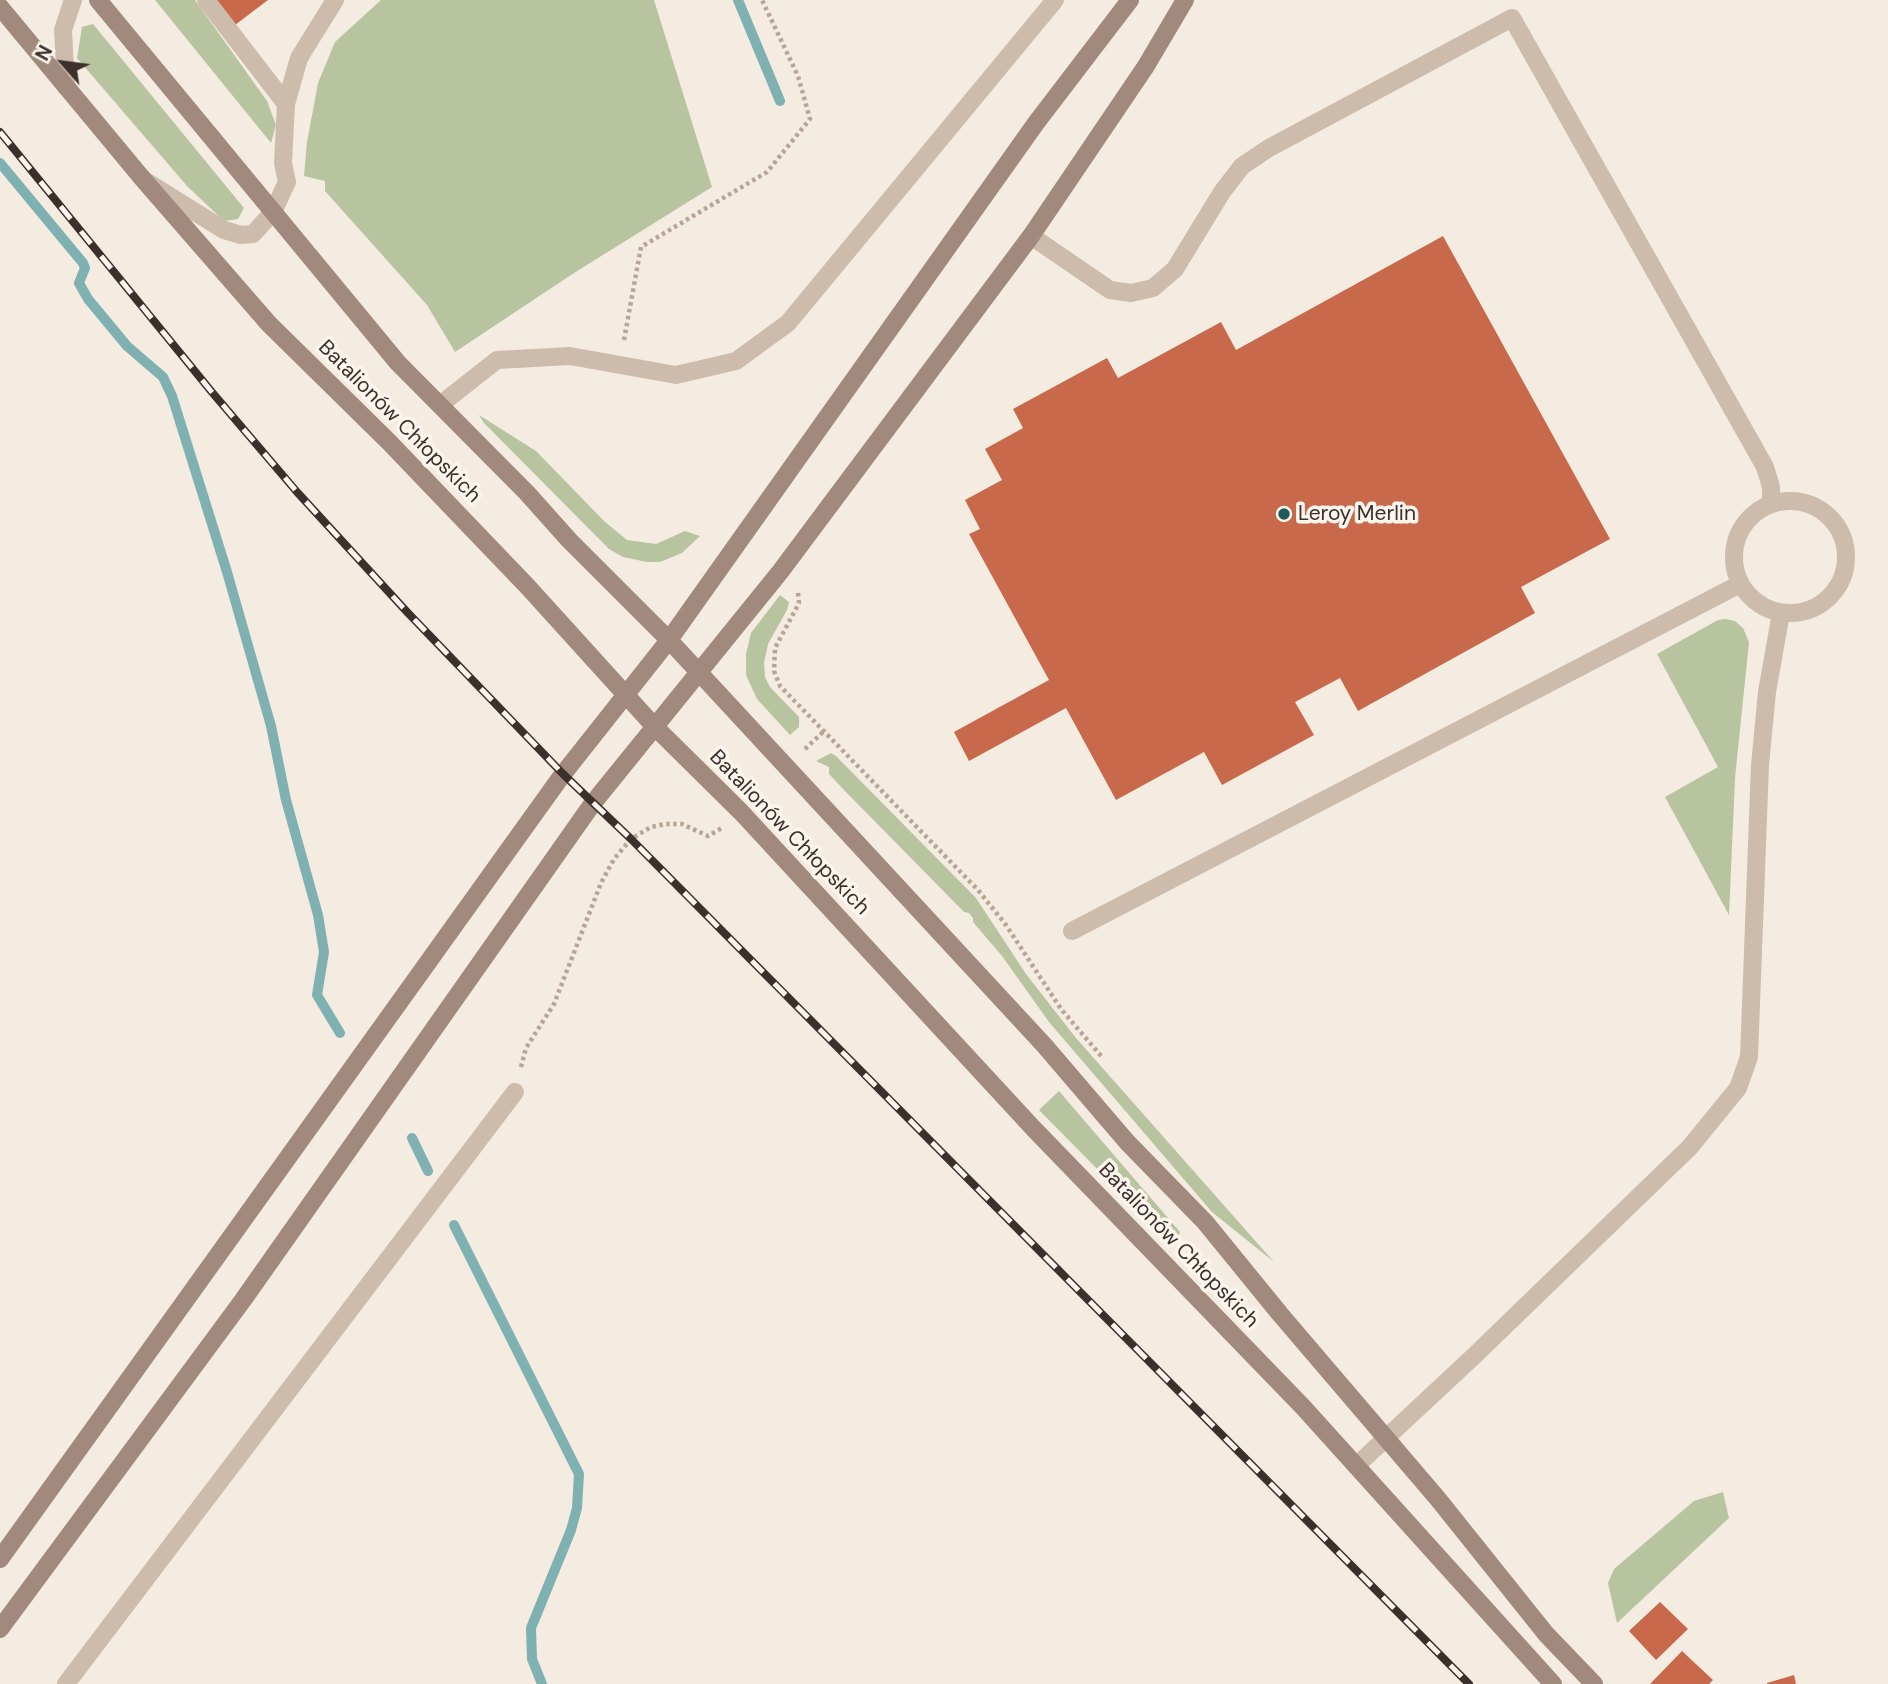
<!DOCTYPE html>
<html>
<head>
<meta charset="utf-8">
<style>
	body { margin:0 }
	#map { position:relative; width:1888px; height:1684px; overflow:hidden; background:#f4ebe1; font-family:"DM Sans",sans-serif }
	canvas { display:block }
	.north { position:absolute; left:28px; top:28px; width:70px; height:70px; -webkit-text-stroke:5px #fbf5ee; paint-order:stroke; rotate:298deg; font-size:19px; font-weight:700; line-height:28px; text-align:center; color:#3b302b }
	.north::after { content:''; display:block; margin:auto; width:24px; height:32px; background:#3b302b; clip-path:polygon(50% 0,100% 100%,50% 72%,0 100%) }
</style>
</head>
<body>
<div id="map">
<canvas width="1888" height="1684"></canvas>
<div class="north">N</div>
</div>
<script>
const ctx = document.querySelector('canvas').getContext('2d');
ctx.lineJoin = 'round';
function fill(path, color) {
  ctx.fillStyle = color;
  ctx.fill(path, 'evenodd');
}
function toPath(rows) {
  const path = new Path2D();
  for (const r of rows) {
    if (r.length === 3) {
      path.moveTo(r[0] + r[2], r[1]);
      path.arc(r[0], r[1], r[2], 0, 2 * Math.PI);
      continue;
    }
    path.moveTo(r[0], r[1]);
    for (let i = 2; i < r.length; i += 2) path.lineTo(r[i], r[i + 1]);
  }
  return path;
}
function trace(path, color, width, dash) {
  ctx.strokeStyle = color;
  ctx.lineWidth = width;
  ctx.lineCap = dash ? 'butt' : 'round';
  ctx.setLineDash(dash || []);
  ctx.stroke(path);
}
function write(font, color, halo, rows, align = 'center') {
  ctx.font = font + ' "DM Sans",sans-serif';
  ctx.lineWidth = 7;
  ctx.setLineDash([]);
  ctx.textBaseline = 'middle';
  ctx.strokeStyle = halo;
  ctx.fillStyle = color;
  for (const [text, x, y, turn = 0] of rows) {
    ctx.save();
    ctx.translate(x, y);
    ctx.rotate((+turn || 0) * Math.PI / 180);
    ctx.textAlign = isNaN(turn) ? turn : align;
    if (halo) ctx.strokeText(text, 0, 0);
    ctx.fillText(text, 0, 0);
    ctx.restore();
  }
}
const green = toPath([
	[155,0,195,0,267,101,276,125,271,143],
	[381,0,654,0,712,187,574,273,455,352,427,305,325,191,325,181,304,176,307,142,318,83,335,42],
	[93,24,244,208,238,219,224,221,187,186,77,58,82,27],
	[479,415,536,451,604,521,627,540,656,544,685,531,700,536,682,553,660,562,647,562,623,557,609,549,484,423],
	[780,595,789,602,787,610,768,644,764,663,765,677,770,687,799,717,799,727,790,735,757,699,746,675,746,654,751,633],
	[1726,619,1735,621,1743,628,1749,642,1735,778,1729,915,1665,797,1718,767,1657,654,1718,620],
	[831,753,836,756,976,898,1026,974,1076,1038,1274,1262,1212,1212,1049,1022,1002,956,973,922,973,918,969,913,964,912,844,790,829,774,829,767,816,761],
	[1059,1091,1180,1232,1177,1242,1173,1244,1168,1241,1039,1110],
	[1723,1492,1729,1518,1617,1623,1608,1583,1614,1569,1694,1501]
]);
const stream = toPath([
	[738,0,780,101],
	[0,163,83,263,85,268,79,283,88,299,127,346,163,377,172,396,227,572,271,726,286,800,318,915,324,952,317,995,340,1033],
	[412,1138,428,1171],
	[454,1225,579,1474,577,1508,571,1530,531,1628,532,1659,542,1684]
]);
const building = toPath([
	[216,0,268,0,235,25],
	[1443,236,1610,539,1521,587,1535,613,1358,711,1340,678,1295,702,1314,735,1222,785,1204,752,1116,800,1066,708,969,761,954,732,1049,680,969,534,980,529,965,500,1002,480,985,449,1023,428,1013,409,1107,358,1118,378,1221,322,1236,350],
	[1660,1602,1688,1629,1656,1660,1629,1631],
	[1682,1651,1713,1680,1709,1684,1650,1684],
	[1794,1675,1796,1684,1767,1684,1767,1683]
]);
const path = toPath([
	[624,340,641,247,767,172,810,119,798,76,762,0],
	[798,593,799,603,775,648,774,671,780,686,978,890,1006,925,1061,1009,1102,1057],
	[805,749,824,731],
	[521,1067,526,1048,554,1004,601,883,614,859,631,839,651,827,665,824,682,824,708,836,722,828]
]);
const service = toPath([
	[206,0,286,104],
	[66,87,63,30,73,0],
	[147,182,224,230,241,235,253,234,273,212,287,182,283,163,286,104,299,58,335,0],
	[1031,236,1110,290,1131,293,1153,288,1175,269,1222,192,1242,166,1269,148,1512,18,1765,467,1771,487,1771,503],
	[441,404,497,360,570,356,676,375,736,361,788,323,1055,0],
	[1790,557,56],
	[1072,931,1740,584],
	[1356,1466,1475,1355,1690,1147,1738,1088,1749,1057,1760,765,1767,692,1781,613],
	[66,1684,515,1092]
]);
const secondary = toPath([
	[98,0,398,363,527,493,569,540,669,640,1044,1045,1127,1142,1205,1222,1280,1314,1438,1499,1546,1634,1594,1684],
	[0,7,142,178,269,324,389,442,528,587,654,726,741,812,1033,1128,1303,1407,1553,1684],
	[0,1559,563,774,669,640,1036,123,1130,0],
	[0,1629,243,1300,593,803,780,572,1031,236,1146,66,1185,0]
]);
const rail = toPath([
	[0,132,211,391,297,492,408,613,563,774,631,839,1469,1684]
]);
const markers = [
	[1284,514,7,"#1f5a5e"]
];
const streetNames = [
	["Batalionów Chłopskich",399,422,45],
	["Batalionów Chłopskich",789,833,46],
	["Batalionów Chłopskich",1178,1246,46]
];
const poiNames = [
	["Leroy Merlin",1298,514]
];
fill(green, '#b8c4a0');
trace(stream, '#7fb0b2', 10);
fill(building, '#c8694b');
trace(path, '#b9a596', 4.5, [3.5, 3.5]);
trace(service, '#cdbbac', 18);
trace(secondary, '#a18a7d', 18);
trace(rail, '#3b302b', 8);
trace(rail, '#fbf5ee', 5, [16]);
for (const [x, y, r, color] of markers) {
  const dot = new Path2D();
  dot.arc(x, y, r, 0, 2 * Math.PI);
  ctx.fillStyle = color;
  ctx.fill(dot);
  trace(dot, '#fbf5ee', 2.5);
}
write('21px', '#3b302b', '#fbf5ee', streetNames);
write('21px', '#3b302b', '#fbf5ee', poiNames, 'left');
</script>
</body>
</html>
